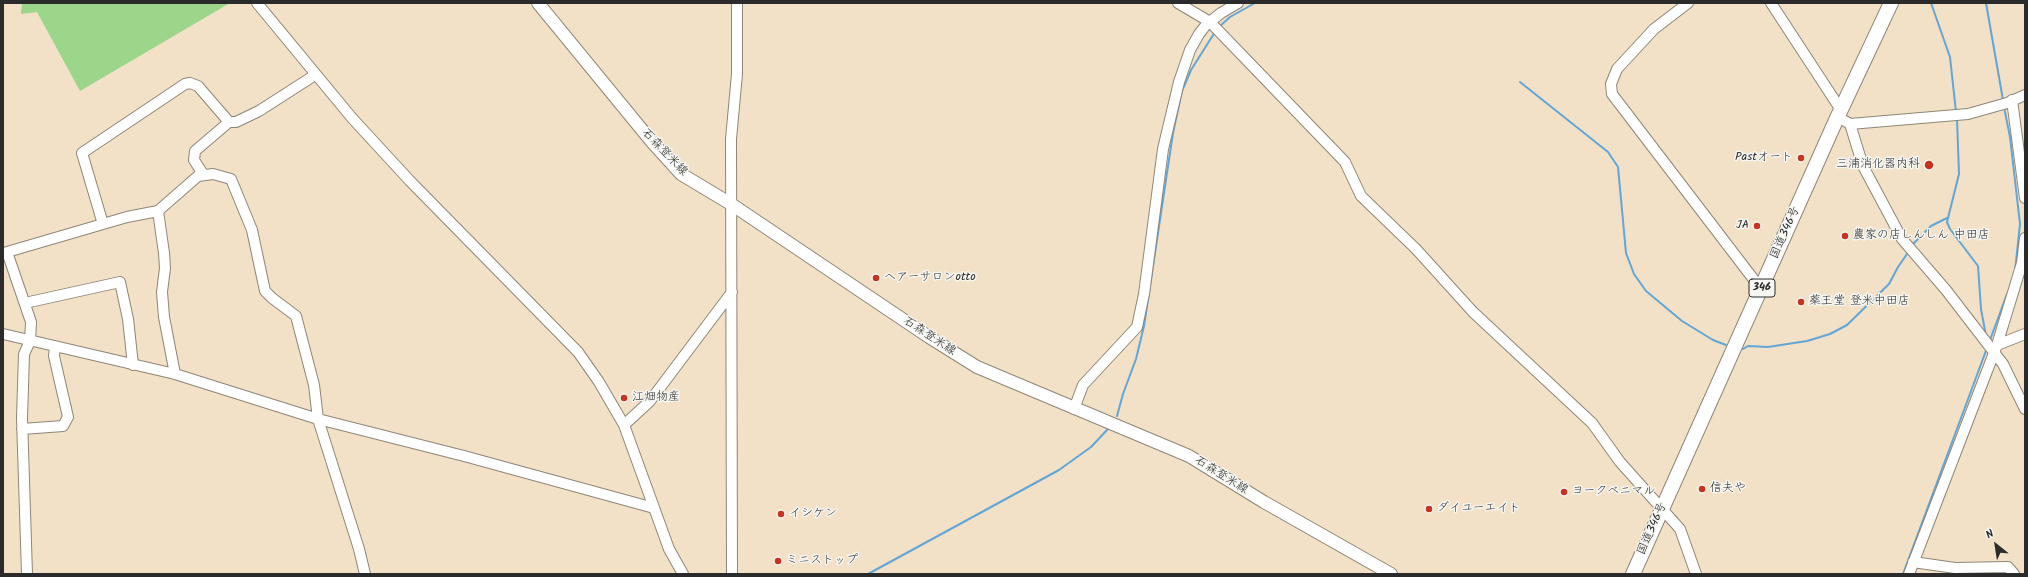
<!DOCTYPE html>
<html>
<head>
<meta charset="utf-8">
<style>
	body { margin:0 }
	#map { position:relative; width:2028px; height:577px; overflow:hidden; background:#f2e1c6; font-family:Kalam,sans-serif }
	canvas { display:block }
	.frame { position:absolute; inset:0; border:4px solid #2b2b2b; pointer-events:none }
	.north { position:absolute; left:1976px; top:525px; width:40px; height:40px; -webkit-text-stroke:3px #f6f6f2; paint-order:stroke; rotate:330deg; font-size:11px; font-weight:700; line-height:16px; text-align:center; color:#2b2b2b }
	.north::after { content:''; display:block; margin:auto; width:14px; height:18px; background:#2b2b2b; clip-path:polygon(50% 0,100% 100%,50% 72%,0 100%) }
</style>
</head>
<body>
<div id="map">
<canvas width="2028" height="577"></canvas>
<div class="frame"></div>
<div class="north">N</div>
</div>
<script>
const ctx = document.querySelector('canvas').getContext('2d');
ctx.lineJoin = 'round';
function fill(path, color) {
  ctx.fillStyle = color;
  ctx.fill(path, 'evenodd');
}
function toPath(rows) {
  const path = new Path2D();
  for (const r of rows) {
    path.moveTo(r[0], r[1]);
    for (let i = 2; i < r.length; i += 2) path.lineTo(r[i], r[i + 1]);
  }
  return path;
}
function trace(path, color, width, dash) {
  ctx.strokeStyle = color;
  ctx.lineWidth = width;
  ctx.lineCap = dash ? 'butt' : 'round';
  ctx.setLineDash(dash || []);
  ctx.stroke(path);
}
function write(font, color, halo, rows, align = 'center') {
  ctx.font = font + ' Kalam,"Klee One",sans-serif';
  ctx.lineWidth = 3;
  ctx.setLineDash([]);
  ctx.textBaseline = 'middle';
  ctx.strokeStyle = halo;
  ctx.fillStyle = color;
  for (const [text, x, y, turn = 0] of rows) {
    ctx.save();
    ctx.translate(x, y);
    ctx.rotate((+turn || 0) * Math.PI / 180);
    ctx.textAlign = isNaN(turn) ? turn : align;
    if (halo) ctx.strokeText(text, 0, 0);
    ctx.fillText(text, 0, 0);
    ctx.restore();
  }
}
const green = toPath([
	[22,3,230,3,80,91,37,12,21,14]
]);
const stream = toPath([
	[1931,3,1950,57,1956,112],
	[1986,3,2003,100],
	[1219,27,1230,17,1255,3],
	[1520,82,1608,152,1618,167,1626,253,1634,274,1646,291,1682,321,1713,340,1726,345],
	[2004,107,2010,137,2020,224,2015,271],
	[1957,119,1959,174,1947,222,1950,229,1978,266,1981,309,1986,336],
	[1912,245,1931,226,1947,218],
	[1990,340,2007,294],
	[1743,349,1748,346,1768,347,1807,341,1830,334,1847,325,1889,284,1898,267,1907,254],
	[1117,416,1123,394,1136,359,1144,326,1173,133,1182,91,1191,70,1215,32],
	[868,574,1059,470,1091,447,1108,429],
	[1903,574,1987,348]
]);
const minor = toPath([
	[257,3,352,118,410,181,578,352,599,382,624,425,669,549,683,574],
	[1178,3,1210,22,1345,162,1361,196,1416,249,1473,312,1592,423,1620,462,1680,529,1696,574],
	[1688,3,1654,29,1617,69,1611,84,1612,94,1761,289],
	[1771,3,1841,110],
	[2012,100,2025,198],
	[1845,121,1850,124,1968,114,2007,103,2025,95],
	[1850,124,1863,166,1902,239,1946,290,2003,364,2025,409],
	[203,174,194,160,195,151,229,122,236,122,259,111,315,75],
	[158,211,164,253,165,268,162,292,164,317,175,374],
	[103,224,82,153,185,84,190,83,198,86,229,122],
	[25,303,120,282,128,319,133,365],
	[3,334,175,374,318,419,464,456,654,508],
	[1997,345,2025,334],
	[1074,409,1083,385,1137,327,1144,294,1163,149,1179,82,1190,50,1199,34,1206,25,1221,13,1238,3],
	[624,425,650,401,732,292],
	[22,429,63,426,68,417,54,356,55,346],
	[1913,562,1955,568,2008,567,2014,574],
	[27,574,22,418,24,354,30,341,31,322,7,252,127,217,158,211,198,176,213,174,231,179,252,230,265,291,272,298,296,316,314,385,318,419,359,549,365,574],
	[732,574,731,139,737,74,737,3],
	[1909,574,1997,345,2022,263,2025,238]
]);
const major = toPath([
	[538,3,652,142,681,174,731,204,929,337,977,367,1189,456,1264,502,1391,574]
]);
const highway = toPath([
	[1633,574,1837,118,1891,3]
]);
const markers = [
	[1801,158,4,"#c8321e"],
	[1929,165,5,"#c8321e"],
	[1757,226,4,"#c8321e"],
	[1845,236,4,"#c8321e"],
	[876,278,4,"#c8321e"],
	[1801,302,4,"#c8321e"],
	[624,398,4,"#c8321e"],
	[1702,489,4,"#c8321e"],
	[1564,492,4,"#c8321e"],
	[1429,509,4,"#c8321e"],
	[781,514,4,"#c8321e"],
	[778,561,4,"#c8321e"]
];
const shields = [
	[1762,288,26]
];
const shieldNames = [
	["346",1762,288]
];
const streetNames = [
	["石森登米線",664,153,46],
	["国道346号",1786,233,-66],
	["石森登米線",929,337,33],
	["石森登米線",1221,476,32],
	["国道346号",1653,529,-66]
];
const poiNames = [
	["Pastオート",1793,158,"right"],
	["三浦消化器内科",1920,165,"right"],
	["JA",1749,226,"right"],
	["農家の店しんしん 中田店",1853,236],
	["ヘアーサロンotto",884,278],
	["薬王堂 登米中田店",1809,302],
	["江畑物産",632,398],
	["信夫や",1710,489],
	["ヨークベニマル",1572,492],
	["ダイユーエイト",1437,509],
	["イシケン",789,514],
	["ミニストップ",786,561]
];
fill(green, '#9cd68a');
trace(stream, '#61a6d7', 2);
trace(minor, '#8e8678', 12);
trace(major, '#8e8678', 14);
trace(highway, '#8e8678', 16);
trace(minor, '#fff', 10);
trace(major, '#fff', 12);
trace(highway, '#fff', 14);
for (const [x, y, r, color] of markers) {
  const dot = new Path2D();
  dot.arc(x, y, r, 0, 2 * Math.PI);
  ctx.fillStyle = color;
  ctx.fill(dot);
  trace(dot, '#f6f6f2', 1.5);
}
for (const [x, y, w] of shields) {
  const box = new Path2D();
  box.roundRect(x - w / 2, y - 9, w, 18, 3);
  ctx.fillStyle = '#f6f6f2';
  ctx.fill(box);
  trace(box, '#2b2b2b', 1);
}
write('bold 11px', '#2b2b2b', null, shieldNames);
write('12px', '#2b2b2b', '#f6f6f2', streetNames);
write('12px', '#2b2b2b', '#f6f6f2', poiNames, 'left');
</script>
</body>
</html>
